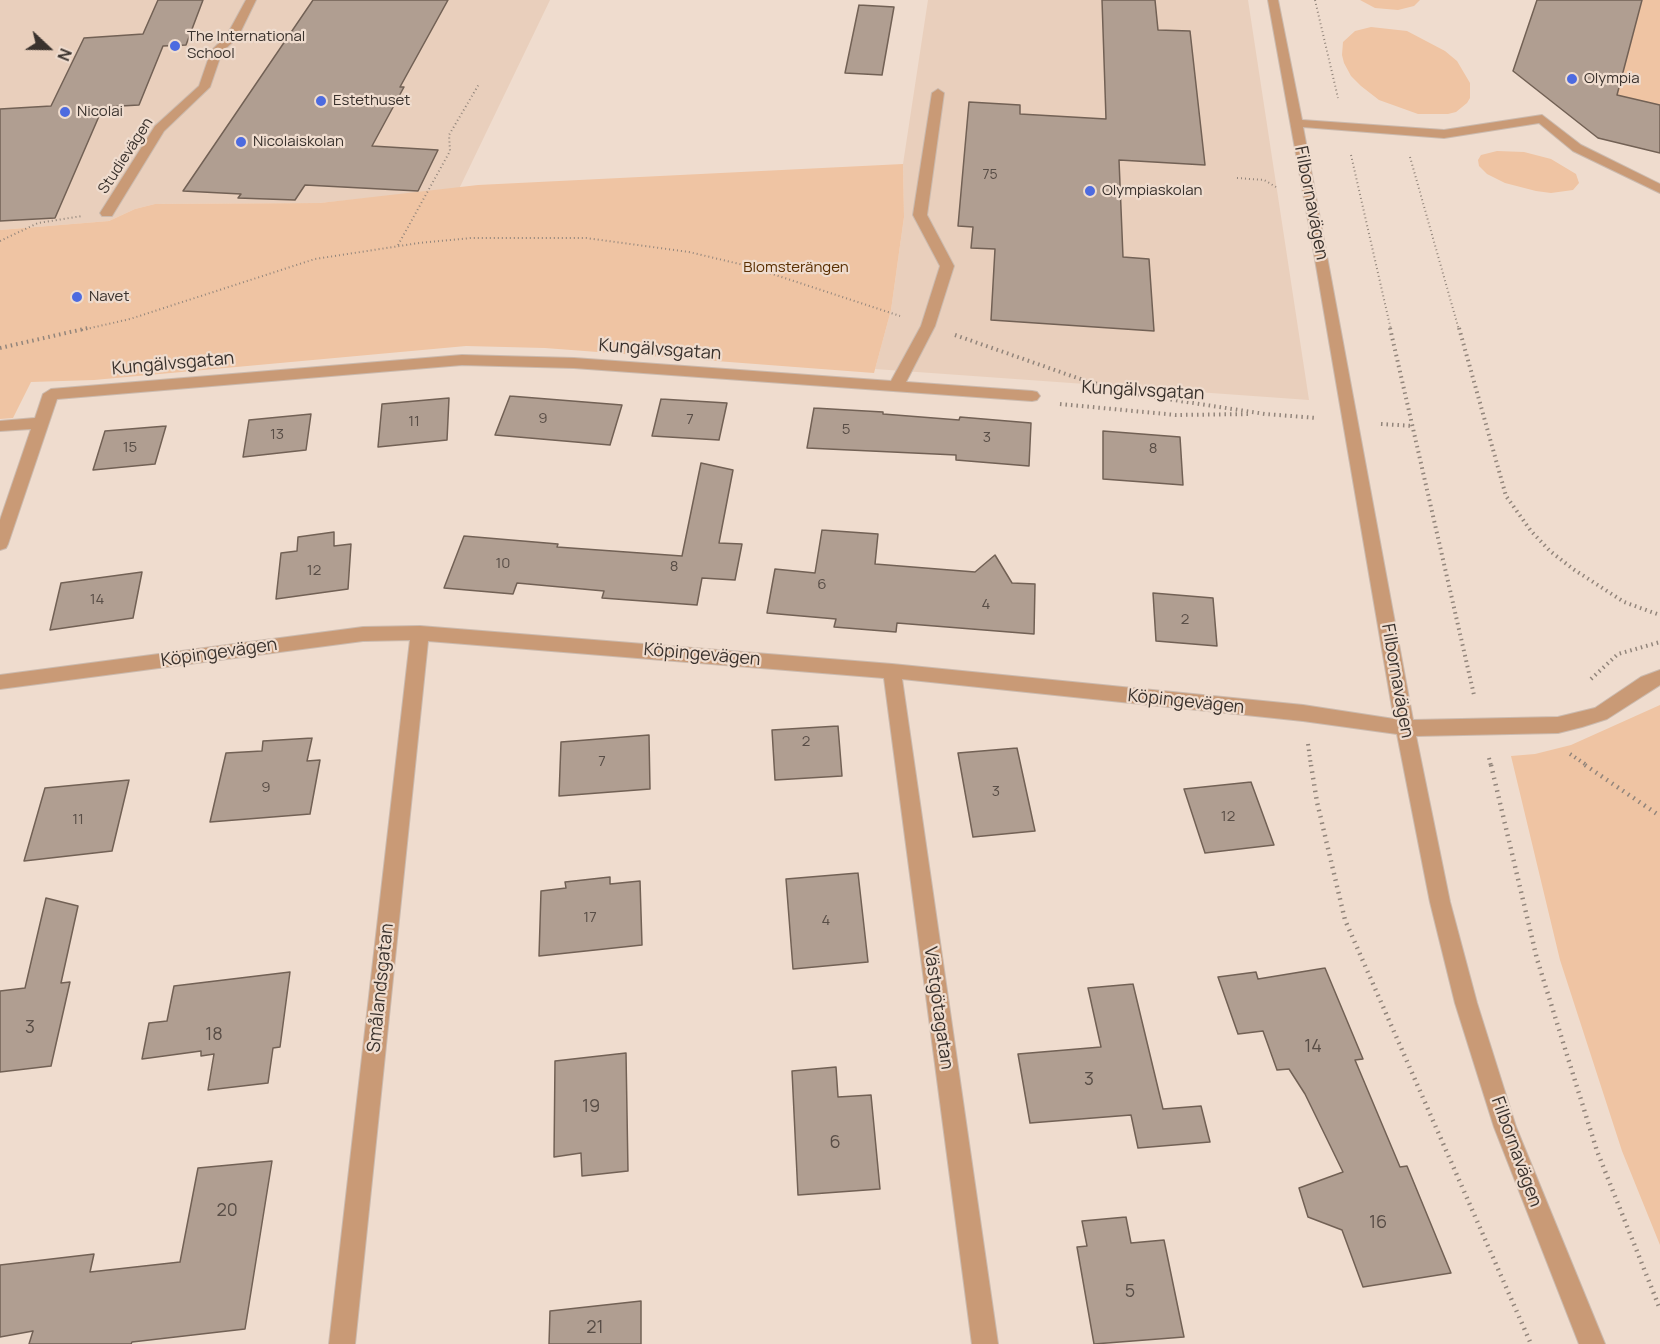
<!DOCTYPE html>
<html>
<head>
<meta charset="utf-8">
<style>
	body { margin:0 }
	#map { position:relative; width:1660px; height:1344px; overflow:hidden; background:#efdcce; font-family:Manrope,sans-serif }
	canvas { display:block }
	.north { position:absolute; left:18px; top:18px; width:60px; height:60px; -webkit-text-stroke:4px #efdcce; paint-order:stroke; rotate:112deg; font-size:16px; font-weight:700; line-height:24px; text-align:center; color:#3a322d }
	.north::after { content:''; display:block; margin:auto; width:21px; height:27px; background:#3a322d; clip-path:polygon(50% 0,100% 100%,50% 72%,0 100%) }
</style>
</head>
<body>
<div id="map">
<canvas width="1660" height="1344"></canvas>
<div class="north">N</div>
</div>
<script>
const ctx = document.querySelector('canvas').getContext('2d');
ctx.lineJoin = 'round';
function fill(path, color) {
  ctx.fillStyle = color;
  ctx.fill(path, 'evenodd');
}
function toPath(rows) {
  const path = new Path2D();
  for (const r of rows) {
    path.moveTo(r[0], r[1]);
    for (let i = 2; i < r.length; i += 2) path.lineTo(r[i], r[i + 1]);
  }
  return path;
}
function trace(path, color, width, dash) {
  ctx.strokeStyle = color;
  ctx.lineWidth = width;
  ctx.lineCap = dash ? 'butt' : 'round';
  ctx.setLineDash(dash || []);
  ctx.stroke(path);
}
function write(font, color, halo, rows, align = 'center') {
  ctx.font = font + ' Manrope,sans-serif';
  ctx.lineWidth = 4.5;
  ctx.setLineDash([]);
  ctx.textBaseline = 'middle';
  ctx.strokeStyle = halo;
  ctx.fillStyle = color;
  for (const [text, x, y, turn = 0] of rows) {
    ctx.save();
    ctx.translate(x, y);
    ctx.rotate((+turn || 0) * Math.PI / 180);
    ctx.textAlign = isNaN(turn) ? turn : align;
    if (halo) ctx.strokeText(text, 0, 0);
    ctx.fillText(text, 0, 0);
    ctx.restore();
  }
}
const built = toPath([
	[0,0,550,0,459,189,320,203,155,204,135,209,109,221,0,230],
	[928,0,1248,0,1309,400,875,369,891,310,904,217,903,164]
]);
const green = toPath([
	[1360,0,1420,0,1414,6,1398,10,1375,8],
	[1537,0,1660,0,1660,153,1598,138,1513,71],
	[1371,27,1407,31,1445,51,1457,61,1470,83,1470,98,1467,103,1456,112,1448,114,1418,114,1379,100,1361,86,1351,76,1344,63,1342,55,1343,42,1355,31],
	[1497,151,1524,152,1551,159,1576,174,1579,183,1573,190,1551,193,1536,191,1505,183,1487,174,1479,166,1478,160,1481,155],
	[903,164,904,217,891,310,874,373,545,348,466,346,94,380,31,382,13,418,0,419,0,230,109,221,135,209,155,204,320,203,478,185],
	[1660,705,1660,1245,1622,1151,1560,960,1511,756,1535,754,1571,745]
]);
const building = toPath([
	[158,0,203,0,186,45,163,46,139,105,103,107,55,218,0,221,0,109,51,106,84,38,143,34,158,0],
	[313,0,448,0,400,87,404,87,372,146,438,150,418,191,305,185,295,200,238,198,241,194,183,191,313,0],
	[1102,0,1155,0,1158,30,1190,31,1205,165,1119,160,1123,257,1149,259,1154,331,991,320,995,249,971,248,973,227,958,226,969,102,1020,105,1020,114,1106,119,1102,0],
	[1537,0,1642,0,1617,95,1660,105,1660,153,1598,138,1513,71,1537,0],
	[859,5,894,7,882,75,845,73,859,5],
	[510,396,622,405,610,445,495,435,510,396],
	[449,398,447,440,378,447,382,404,449,398],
	[661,399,727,403,719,440,652,436,661,399],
	[814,408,883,412,883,414,959,420,960,417,1031,423,1029,466,956,460,956,455,807,448,814,408],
	[311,414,306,450,243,457,249,420,311,414],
	[166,426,155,464,93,470,105,431,166,426],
	[1103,431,1180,437,1183,485,1103,479,1103,431],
	[701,463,733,470,719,543,742,544,735,580,702,578,697,605,602,598,604,591,517,583,513,594,444,588,464,536,558,544,557,547,682,556,701,463],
	[822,530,878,534,875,564,975,572,995,555,1012,583,1035,584,1034,634,897,623,896,632,834,627,836,619,767,613,775,569,815,573,822,530],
	[334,532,334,546,351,544,348,589,276,599,281,553,297,551,298,537,334,532],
	[142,572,133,618,50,630,61,583,142,572],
	[1153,593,1213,598,1217,646,1156,641,1153,593],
	[838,726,842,776,775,780,772,730,838,726],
	[649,735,650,789,559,796,561,742,649,735],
	[312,738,307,761,320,760,310,814,210,822,226,753,262,751,263,741,312,738],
	[1017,748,1035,831,973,837,958,753,1017,748],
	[129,780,112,851,24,861,45,788,129,780],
	[1251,782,1274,845,1205,853,1184,789,1251,782],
	[858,873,868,962,793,969,786,879,858,873],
	[610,877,610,884,640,881,642,945,539,956,541,891,566,888,565,882,610,877],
	[46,898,78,906,61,983,70,982,51,1066,0,1072,0,991,25,988,46,898],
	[1325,968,1363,1059,1355,1060,1400,1167,1407,1166,1451,1273,1363,1287,1342,1230,1308,1217,1299,1188,1343,1172,1305,1094,1289,1069,1277,1070,1263,1031,1238,1034,1218,977,1256,972,1258,979,1325,968],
	[290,972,280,1047,273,1048,268,1083,208,1090,214,1054,201,1056,201,1051,142,1059,149,1023,167,1021,174,986,290,972],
	[1133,984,1163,1109,1201,1106,1210,1142,1138,1148,1131,1115,1030,1123,1018,1054,1101,1047,1088,988,1133,984],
	[626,1053,628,1171,582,1176,581,1153,554,1157,555,1061,626,1053],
	[836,1067,838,1097,871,1095,880,1189,798,1195,792,1071,836,1067],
	[272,1161,245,1329,132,1342,131,1344,29,1344,33,1331,0,1337,0,1265,94,1254,90,1272,180,1262,198,1168,272,1161],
	[1126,1217,1131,1243,1164,1240,1184,1337,1094,1344,1077,1247,1087,1246,1082,1221,1126,1217],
	[641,1301,641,1344,549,1344,550,1311,641,1301]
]);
const pathFar2 = toPath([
	[1315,0,1338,98],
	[1351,155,1391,330],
	[1410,157,1459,330],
	[1237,178,1264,180,1276,187],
	[0,241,38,223,82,216],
	[398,245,450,151,449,135,479,84],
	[82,330,130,319,315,259,419,243,471,238,586,238,689,252,748,266,900,316]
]);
const pathFar1 = toPath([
	[1390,328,1474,695],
	[1459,328,1506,496,1531,531,1550,551,1573,569,1624,602,1660,615],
	[955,335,1086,381,1141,395,1265,414,1317,418],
	[0,348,88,328],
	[1060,404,1176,415,1252,414],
	[1381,424,1414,426],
	[1591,679,1618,654,1660,642],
	[1308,744,1311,766],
	[1570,754,1588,766],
	[1489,758,1491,766]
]);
const path = toPath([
	[1311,765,1317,802,1345,920,1531,1344],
	[1491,765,1537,959,1597,1151,1660,1309],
	[1585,765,1660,816]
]);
const minor = toPath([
	[246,0,256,0,238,37,222,52,210,87,164,131,112,216,102,216,100,213,155,126,199,86,211,51,227,35,246,0],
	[1268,0,1278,0,1302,120,1444,130,1542,115,1581,145,1660,184,1660,193,1573,151,1539,123,1444,138,1303,127,1413,720,1558,717,1595,708,1641,677,1660,670,1660,685,1607,719,1582,727,1558,733,1416,736,1450,902,1477,1003,1516,1127,1605,1344,1579,1344,1494,1127,1455,1003,1430,902,1397,734,1303,721,902,679,998,1344,972,1344,884,678,428,641,355,1344,329,1344,410,640,363,641,0,689,0,675,363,627,420,626,892,664,1303,705,1394,719,1312,242,1268,0],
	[938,89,944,93,927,215,954,266,935,326,906,382,1032,391,1037,392,1040,396,1037,400,1032,401,574,368,462,365,57,399,8,544,6,548,0,550,0,520,31,429,0,431,0,421,35,418,43,394,51,389,462,355,574,358,891,381,921,326,940,266,913,215,932,93,938,89]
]);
const markers = [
	[175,46,6,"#4d6be0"],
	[1572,79,6,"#4d6be0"],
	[321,101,6,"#4d6be0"],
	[65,112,6,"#4d6be0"],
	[241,142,6,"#4d6be0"],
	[1090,191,6,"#4d6be0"],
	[77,297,6,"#4d6be0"]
];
const farNumbernames = [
	["75",990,175]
];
const farPoinames = [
	["The International",187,37],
	["School",187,54],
	["Olympia",1584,79],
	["Estethuset",333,101],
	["Nicolai",77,112],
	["Nicolaiskolan",253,142],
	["Olympiaskolan",1102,191],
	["Navet",89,297]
];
const farStreetnames = [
	["Studievägen",126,156,-57]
];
const farParknames = [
	["Blomsterängen",796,268]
];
const numberNames = [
	["9",543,419],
	["7",690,420],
	["11",414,422],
	["5",846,430],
	["13",277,435],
	["3",987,438],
	["15",130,448],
	["8",1153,449],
	["10",503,564],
	["8",674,567],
	["12",314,571],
	["6",822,585],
	["14",97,600],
	["4",986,605],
	["2",1185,620],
	["2",806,742],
	["7",602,762],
	["9",266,788],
	["3",996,792],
	["12",1228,817],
	["11",78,820],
	["17",590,918],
	["4",826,921]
];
const streetNames = [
	["Filbornavägen",1311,203,79],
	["Kungälvsgatan",660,350,4],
	["Kungälvsgatan",173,364,-5],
	["Kungälvsgatan",1143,391,3],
	["Köpingevägen",219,653,-8],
	["Köpingevägen",702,655,5],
	["Filbornavägen",1397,681,80],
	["Köpingevägen",1186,702,6],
	["Smålandsgatan",381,988,-84],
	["Västgötagatan",938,1008,82],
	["Filbornavägen",1516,1152,70]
];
const nearNumbernames = [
	["3",30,1028],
	["18",214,1035],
	["14",1313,1047],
	["3",1089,1080],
	["19",591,1107],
	["6",835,1143],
	["20",227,1211],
	["16",1378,1223],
	["5",1130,1292],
	["21",595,1328]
];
fill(built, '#e9cfbc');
fill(green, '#efc4a3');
fill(building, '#b09e91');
trace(building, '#726155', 1.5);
trace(minor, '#cbbaae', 2);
trace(pathFar2, '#92857b', 2, [1, 3]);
trace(pathFar1, '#92857b', 4, [1.5, 4]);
trace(path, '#92857b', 4.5, [1.5, 5]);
fill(minor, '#c99a76');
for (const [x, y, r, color] of markers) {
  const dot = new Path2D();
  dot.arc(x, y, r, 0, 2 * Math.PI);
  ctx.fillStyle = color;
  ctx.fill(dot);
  trace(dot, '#efdcce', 2);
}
write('14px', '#584d46', null, farNumbernames);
write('15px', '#3a322d', '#efdcce', farPoinames, 'left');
write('15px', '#3a322d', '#efdcce', farStreetnames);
write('15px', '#592e00', '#efdcce', farParknames);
write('15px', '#584d46', null, numberNames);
write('18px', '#3a322d', '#efdcce', streetNames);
write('18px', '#584d46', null, nearNumbernames);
</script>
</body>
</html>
